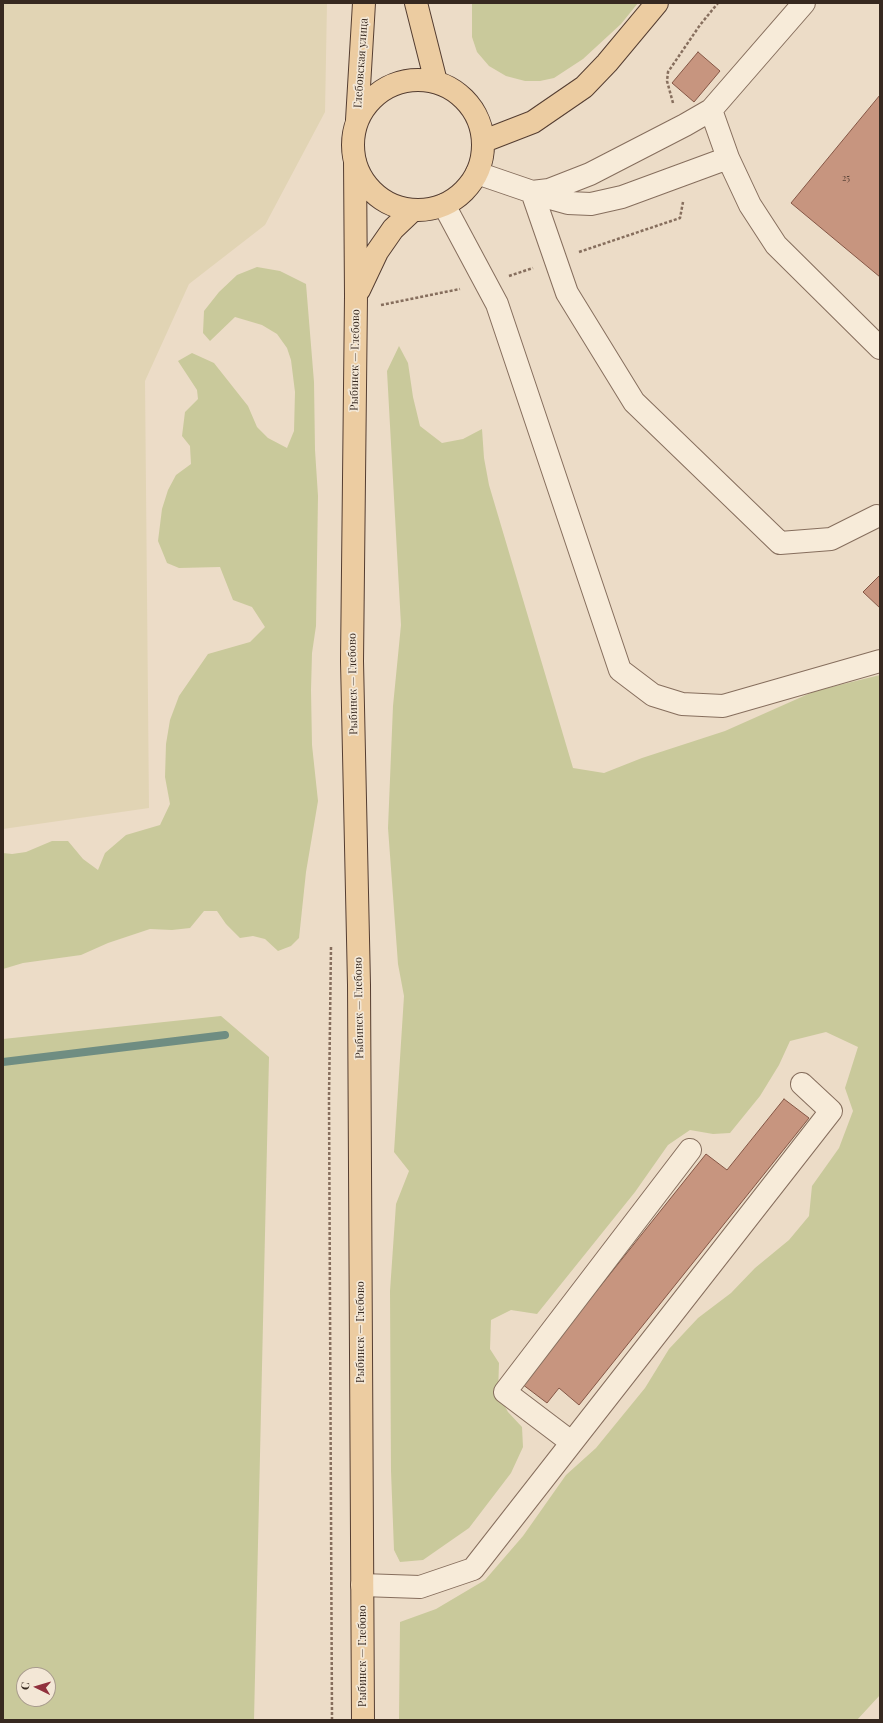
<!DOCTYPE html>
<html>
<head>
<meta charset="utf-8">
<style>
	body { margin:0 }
	#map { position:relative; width:883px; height:1723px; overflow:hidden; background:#ecdcc7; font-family:"Playfair Display",serif }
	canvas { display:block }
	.frame { position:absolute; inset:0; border:4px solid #372920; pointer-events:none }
	.north { position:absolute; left:16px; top:1667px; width:40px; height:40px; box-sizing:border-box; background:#f3e7d6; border:1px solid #a89b8d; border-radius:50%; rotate:275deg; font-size:11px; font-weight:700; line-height:16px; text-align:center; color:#372920 }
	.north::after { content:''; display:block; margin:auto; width:14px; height:18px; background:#91313d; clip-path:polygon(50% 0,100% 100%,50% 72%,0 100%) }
</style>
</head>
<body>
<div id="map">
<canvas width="883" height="1723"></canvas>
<div class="frame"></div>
<div class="north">С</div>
</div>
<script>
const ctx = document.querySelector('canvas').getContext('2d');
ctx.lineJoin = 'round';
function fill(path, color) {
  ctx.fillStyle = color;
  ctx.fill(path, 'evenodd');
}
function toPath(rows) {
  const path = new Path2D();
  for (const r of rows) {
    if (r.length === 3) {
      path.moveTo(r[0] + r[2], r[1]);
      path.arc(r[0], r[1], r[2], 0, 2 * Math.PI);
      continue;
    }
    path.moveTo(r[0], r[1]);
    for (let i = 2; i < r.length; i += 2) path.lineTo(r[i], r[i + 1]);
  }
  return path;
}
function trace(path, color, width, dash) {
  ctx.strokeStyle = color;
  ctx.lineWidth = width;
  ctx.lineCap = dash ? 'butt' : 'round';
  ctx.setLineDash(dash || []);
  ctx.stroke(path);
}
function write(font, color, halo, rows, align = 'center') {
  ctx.font = font + ' "Playfair Display",serif';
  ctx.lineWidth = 3.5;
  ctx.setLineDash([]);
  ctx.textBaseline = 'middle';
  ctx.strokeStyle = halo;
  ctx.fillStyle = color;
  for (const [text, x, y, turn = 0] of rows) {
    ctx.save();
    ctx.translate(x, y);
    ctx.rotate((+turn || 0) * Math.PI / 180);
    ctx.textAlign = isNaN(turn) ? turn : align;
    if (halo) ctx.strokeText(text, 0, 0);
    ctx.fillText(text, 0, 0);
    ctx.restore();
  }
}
const farmland = toPath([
	[3,3,327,3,325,112,265,225,189,284,145,381,149,808,3,829]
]);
const green = toPath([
	[472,3,638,3,621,24,583,59,554,78,540,81,525,81,506,76,489,66,477,52,472,37],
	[257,267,280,271,306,284,314,382,315,450,318,496,316,626,312,653,311,690,312,745,318,801,306,872,299,938,291,946,278,951,265,939,253,936,240,938,226,924,217,911,204,911,190,928,172,930,150,929,108,943,81,955,23,963,3,969,3,853,12,854,26,852,52,841,68,841,83,859,98,870,105,853,126,835,160,825,170,804,165,777,166,744,170,720,179,696,208,654,250,642,265,627,252,607,233,600,220,567,179,568,167,563,158,541,162,509,168,490,176,475,191,464,190,446,182,436,185,412,198,399,197,390,178,361,192,353,214,363,248,406,257,427,268,438,287,448,294,431,295,392,291,360,287,348,277,334,262,325,235,317,210,341,203,333,204,311,219,292,237,275],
	[399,346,408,363,413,397,420,426,442,443,463,439,482,429,484,458,489,485,573,768,604,773,642,758,725,731,815,691,880,675,880,1695,857,1720,399,1720,400,1622,436,1609,485,1580,523,1536,566,1475,596,1448,645,1388,669,1349,698,1318,731,1293,755,1268,789,1240,809,1216,812,1186,839,1148,853,1111,845,1088,858,1047,826,1032,790,1041,779,1065,760,1096,730,1133,713,1134,690,1130,668,1145,635,1192,537,1314,511,1310,491,1320,490,1349,499,1363,498,1394,508,1412,522,1427,523,1447,511,1473,469,1528,423,1560,400,1562,394,1550,391,1471,390,1291,396,1204,409,1171,394,1152,404,996,398,964,388,828,393,706,401,625,387,371],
	[221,1016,269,1057,254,1720,3,1720,3,1039],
	[24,1675,48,1675,48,1699,24,1699]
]);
const stream = toPath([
	[3,1062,225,1035]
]);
const building = toPath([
	[698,52,720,71,694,102,672,83,698,52],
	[880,95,880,277,791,203,880,95],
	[880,575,880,608,863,592,880,575],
	[784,1099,809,1118,579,1405,559,1388,547,1403,522,1384,706,1154,727,1170,784,1099]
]);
const path = toPath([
	[673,103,667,81,668,72,700,25,718,3],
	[579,252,680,218,683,202],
	[509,276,533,268],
	[381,305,460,289],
	[331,947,329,1098,332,1720]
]);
const minor = toPath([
	[711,110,685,125,590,174,549,190,532,192,567,293,634,402,780,543,831,539,877,516],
	[728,158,750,205,776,245,880,348],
	[477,173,550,198,568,203,591,204,622,197,728,158,711,110,804,3],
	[444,205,497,304,620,670,653,695,682,704,723,706,880,661],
	[571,1442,505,1392,690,1150],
	[362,1585,420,1587,473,1569,831,1111,802,1084]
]);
const major = toPath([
	[416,3,436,82],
	[418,145,65],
	[357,120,364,3],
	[484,141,533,122,584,87,607,63,657,3],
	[355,161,356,296,352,661,359,985,363,1720],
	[359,290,377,252,393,229,413,210]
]);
const numberNames = [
	["25",846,178]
];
const streetNames = [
	["Глебовская улица",361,63,-86],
	["Рыбинск — Глебово",355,360,-89],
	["Рыбинск — Глебово",353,684,-91],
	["Рыбинск — Глебово",359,1008,-91],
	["Рыбинск — Глебово",361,1332,-90],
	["Рыбинск — Глебово",363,1656,-90]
];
fill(farmland, '#e1d4b4');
fill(green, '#c9c99b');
trace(stream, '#6f8d82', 8);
fill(building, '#c7957f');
trace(building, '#845645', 1);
trace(minor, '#866e5d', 24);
trace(major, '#543d31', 24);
trace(path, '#866e5d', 2.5, [3, 2]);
trace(minor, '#f7ebd9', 22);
trace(major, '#eccca1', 22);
write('9px', '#5b4438', null, numberNames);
write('11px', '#372920', '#f3e7d6', streetNames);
</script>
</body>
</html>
